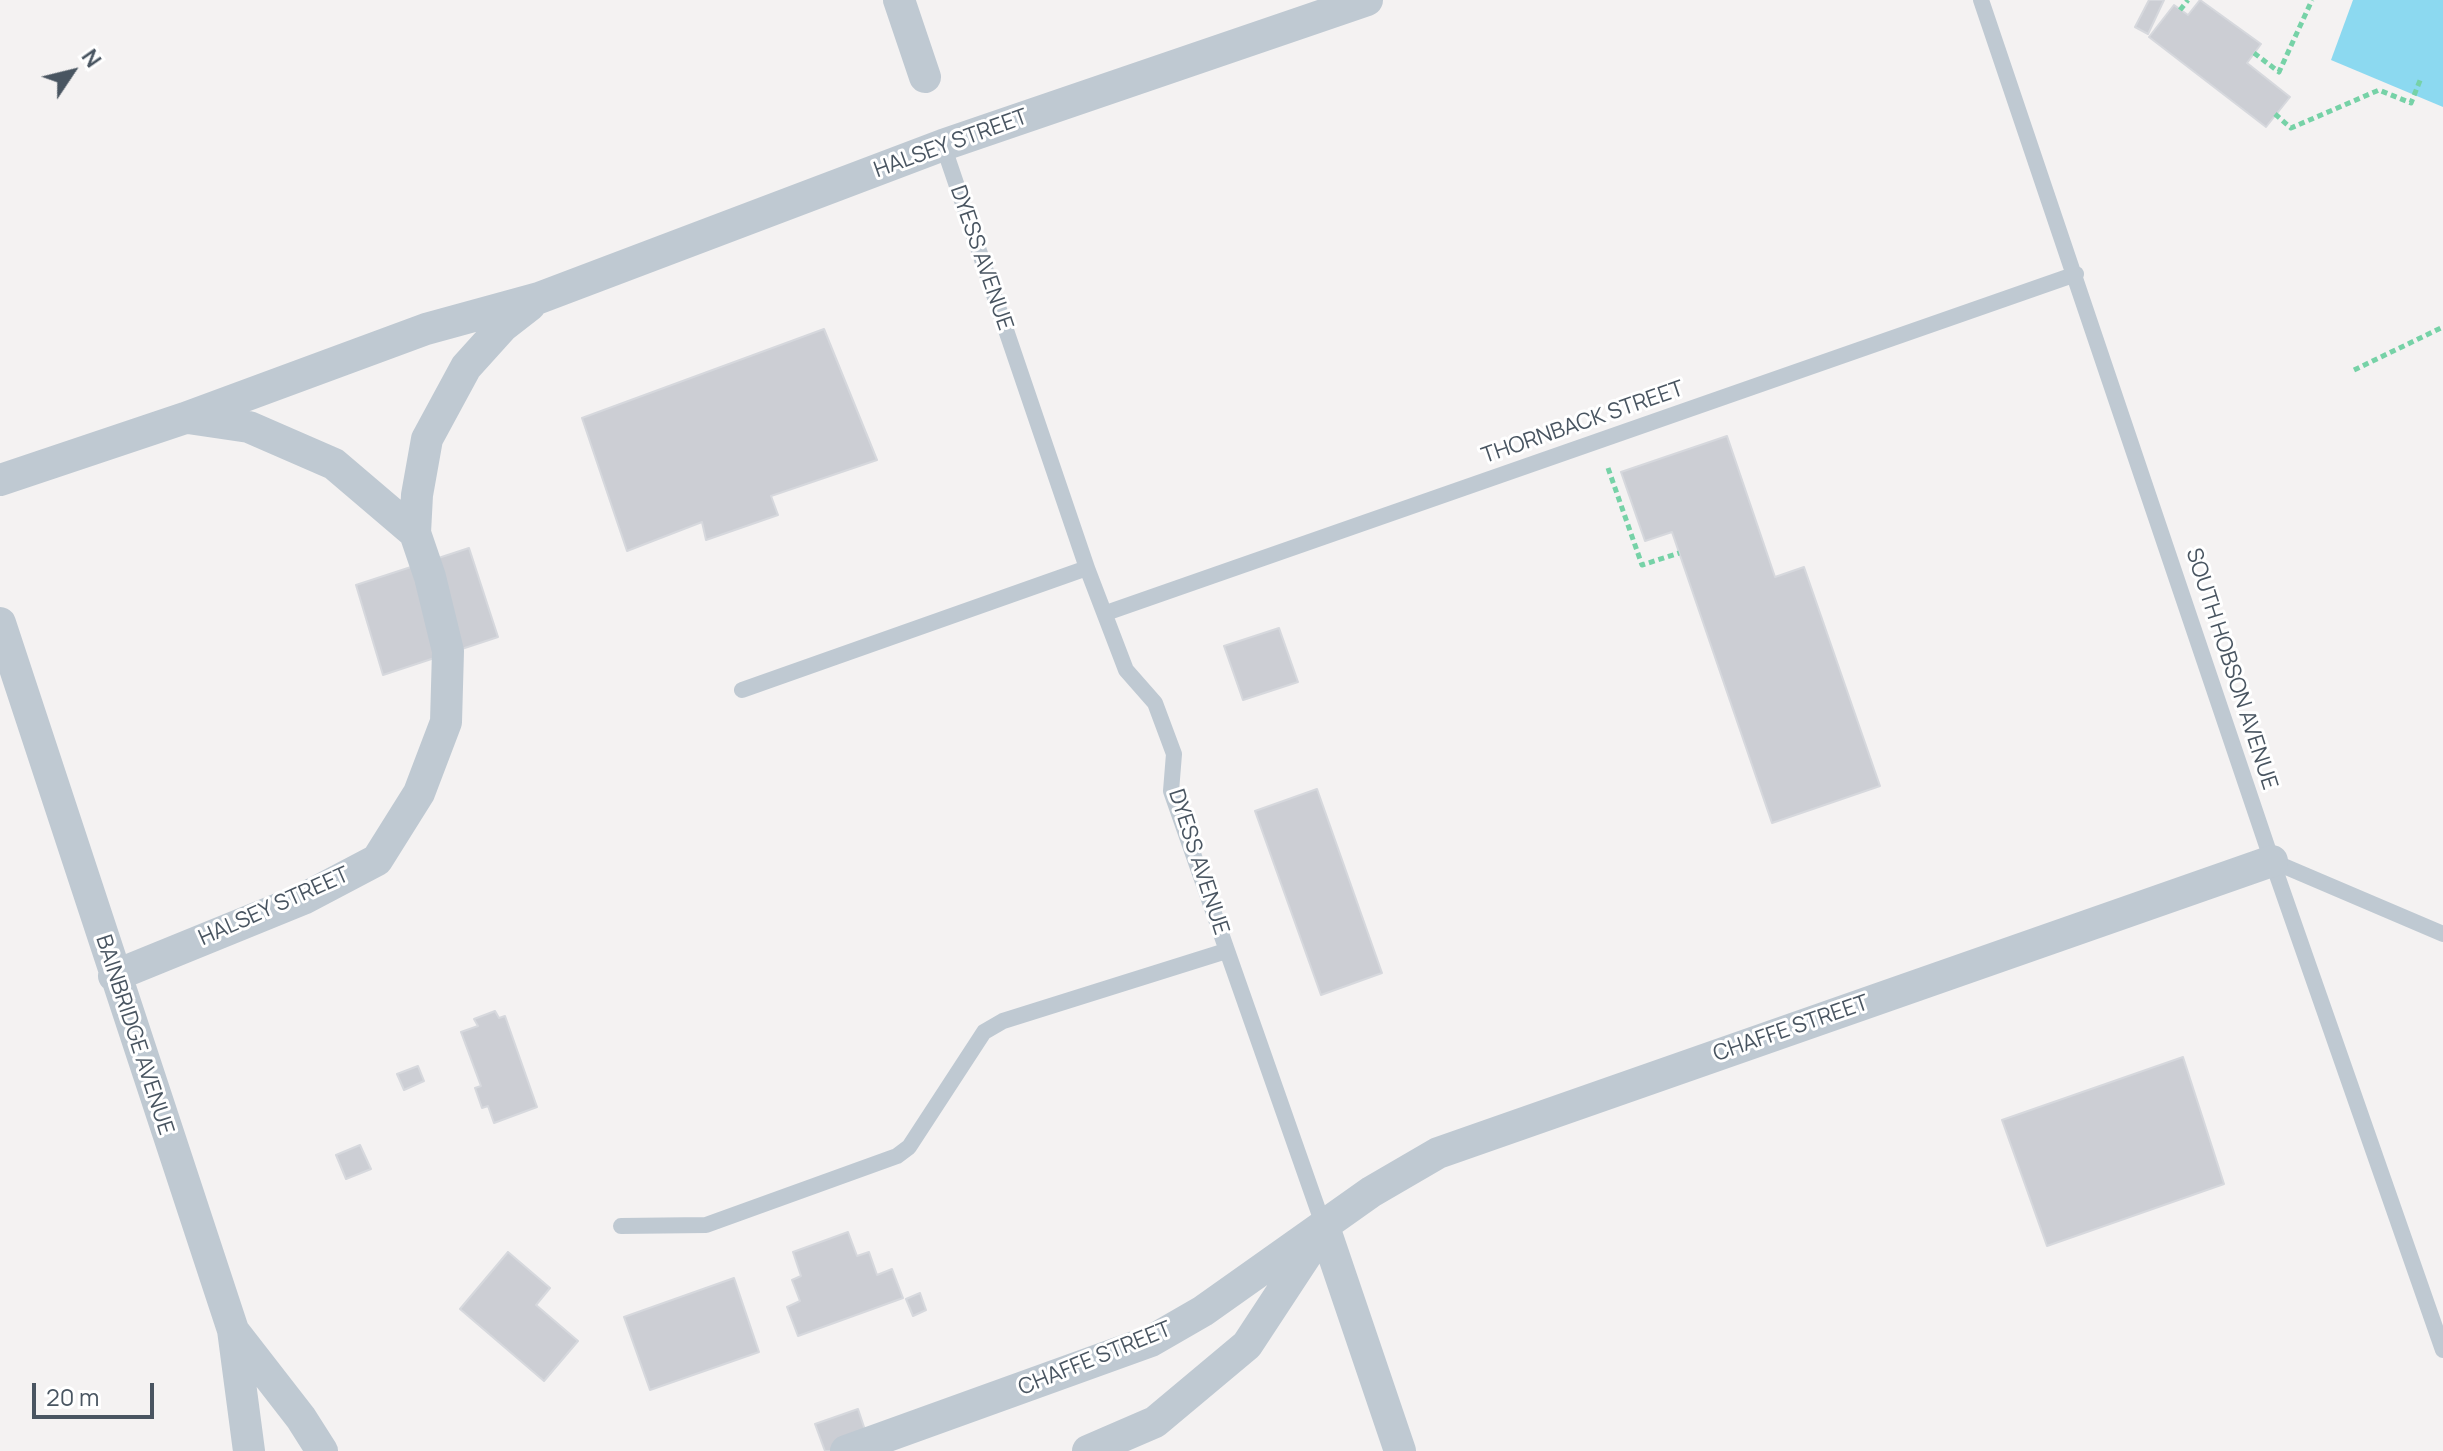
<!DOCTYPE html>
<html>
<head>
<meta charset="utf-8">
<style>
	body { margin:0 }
	#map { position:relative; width:2443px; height:1451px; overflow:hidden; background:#f4f2f2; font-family:Manrope,sans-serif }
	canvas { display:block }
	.north { position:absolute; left:32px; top:32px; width:80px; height:80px; -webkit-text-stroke:6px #fff; paint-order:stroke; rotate:55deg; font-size:22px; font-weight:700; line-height:32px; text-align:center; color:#495561 }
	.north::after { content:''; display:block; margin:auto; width:28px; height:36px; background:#495561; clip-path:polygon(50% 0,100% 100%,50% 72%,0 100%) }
	.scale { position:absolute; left:32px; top:1383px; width:122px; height:36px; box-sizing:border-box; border:4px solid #495561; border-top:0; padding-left:10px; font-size:24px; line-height:28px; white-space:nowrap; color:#495561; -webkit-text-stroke:6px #fff; paint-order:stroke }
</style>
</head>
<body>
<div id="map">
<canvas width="2443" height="1451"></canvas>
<div class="north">N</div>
<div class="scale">20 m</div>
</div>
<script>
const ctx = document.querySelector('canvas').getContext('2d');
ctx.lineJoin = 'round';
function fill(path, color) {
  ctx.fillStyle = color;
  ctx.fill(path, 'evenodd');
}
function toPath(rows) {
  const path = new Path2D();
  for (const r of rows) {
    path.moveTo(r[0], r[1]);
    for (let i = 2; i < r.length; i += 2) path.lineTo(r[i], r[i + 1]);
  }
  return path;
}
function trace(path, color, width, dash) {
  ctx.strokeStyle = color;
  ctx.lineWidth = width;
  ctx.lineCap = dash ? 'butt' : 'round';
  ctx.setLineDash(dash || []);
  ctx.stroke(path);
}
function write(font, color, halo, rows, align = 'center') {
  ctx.font = font + ' Manrope,sans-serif';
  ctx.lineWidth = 6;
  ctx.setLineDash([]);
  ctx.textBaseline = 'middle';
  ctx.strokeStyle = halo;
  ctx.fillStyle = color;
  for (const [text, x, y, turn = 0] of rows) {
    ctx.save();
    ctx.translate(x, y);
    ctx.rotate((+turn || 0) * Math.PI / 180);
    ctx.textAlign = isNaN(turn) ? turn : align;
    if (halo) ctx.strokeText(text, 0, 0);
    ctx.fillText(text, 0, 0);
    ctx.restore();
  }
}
const water = toPath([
	[2353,0,2443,0,2443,107,2331,60]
]);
const building = toPath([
	[2149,0,2164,0,2148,34,2135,27,2149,0],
	[2200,0,2261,44,2247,63,2290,97,2266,127,2149,37,2174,5,2188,15,2200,0],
	[824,329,877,460,771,496,778,515,706,540,702,522,627,551,582,418,824,329],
	[1727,436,1775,577,1804,567,1880,786,1772,823,1672,532,1645,541,1621,472,1727,436],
	[469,548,498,637,383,675,356,585,469,548],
	[1279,628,1298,682,1243,700,1224,646,1279,628],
	[1317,789,1382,973,1321,995,1255,811,1317,789],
	[495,1011,499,1018,505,1016,537,1107,494,1123,488,1106,482,1108,475,1088,481,1086,461,1032,478,1026,474,1019,495,1011],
	[2183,1057,2224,1184,2047,1246,2002,1120,2183,1057],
	[418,1066,424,1081,404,1090,397,1074,418,1066],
	[360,1145,371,1169,346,1179,336,1155,360,1145],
	[848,1232,857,1256,869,1252,877,1275,892,1269,903,1298,798,1336,787,1307,800,1301,792,1280,801,1276,793,1252,848,1232],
	[508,1252,550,1288,536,1305,578,1341,544,1381,460,1309,508,1252],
	[734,1278,759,1352,650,1390,624,1317,734,1278],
	[920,1293,926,1310,913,1316,906,1299,920,1293],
	[858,1409,872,1451,825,1451,815,1424,858,1409]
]);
const path = toPath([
	[2180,10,2188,0],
	[2254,53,2279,72,2312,0],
	[2275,114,2291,128,2379,90,2411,103,2421,78],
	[2354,370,2443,327],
	[1608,468,1642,565,1679,553]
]);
const lane = toPath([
	[1981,0,2272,861,2443,1350],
	[943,145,1087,568,1126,670,1155,703,1174,754,1171,791,1324,1227],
	[1106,613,2076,274],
	[742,690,1087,568],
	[2272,861,2443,934],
	[621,1226,706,1225,897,1156,909,1147,984,1032,1003,1021,1226,951]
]);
const street = toPath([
	[899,0,925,77],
	[188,418,249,427,334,464,415,533],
	[0,480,185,418,426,329,539,298,943,145,1367,0],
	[0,623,233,1330,249,1451],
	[114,976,303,899,377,860,419,793,446,722,448,651,430,577,415,533,417,495,427,439,466,367,503,326,530,305],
	[1324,1227,1400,1451],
	[235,1333,301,1418,322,1451],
	[846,1451,1151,1341,1203,1311,1371,1192,1438,1153,2272,861],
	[1088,1451,1155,1422,1247,1345,1316,1240]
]);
const streetNames = [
	["HALSEY STREET",951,144,-20],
	["DYESS AVENUE",981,258,71],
	["THORNBACK STREET",1583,423,-19],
	["SOUTH HOBSON AVENUE",2231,669,72],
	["DYESS AVENUE",1198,862,72],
	["HALSEY STREET",274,907,-24],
	["CHAFFE STREET",1791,1029,-19],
	["BAINBRIDGE AVENUE",134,1035,72],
	["CHAFFE STREET",1095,1359,-22]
];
fill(water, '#8cd9f0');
fill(building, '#ccced4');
trace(building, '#d6d8dd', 2);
trace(path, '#76d2a7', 5, [6, 4]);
trace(lane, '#bfc9d2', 16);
trace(street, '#bfc9d2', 32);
write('22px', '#495561', '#fff', streetNames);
</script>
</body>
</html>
